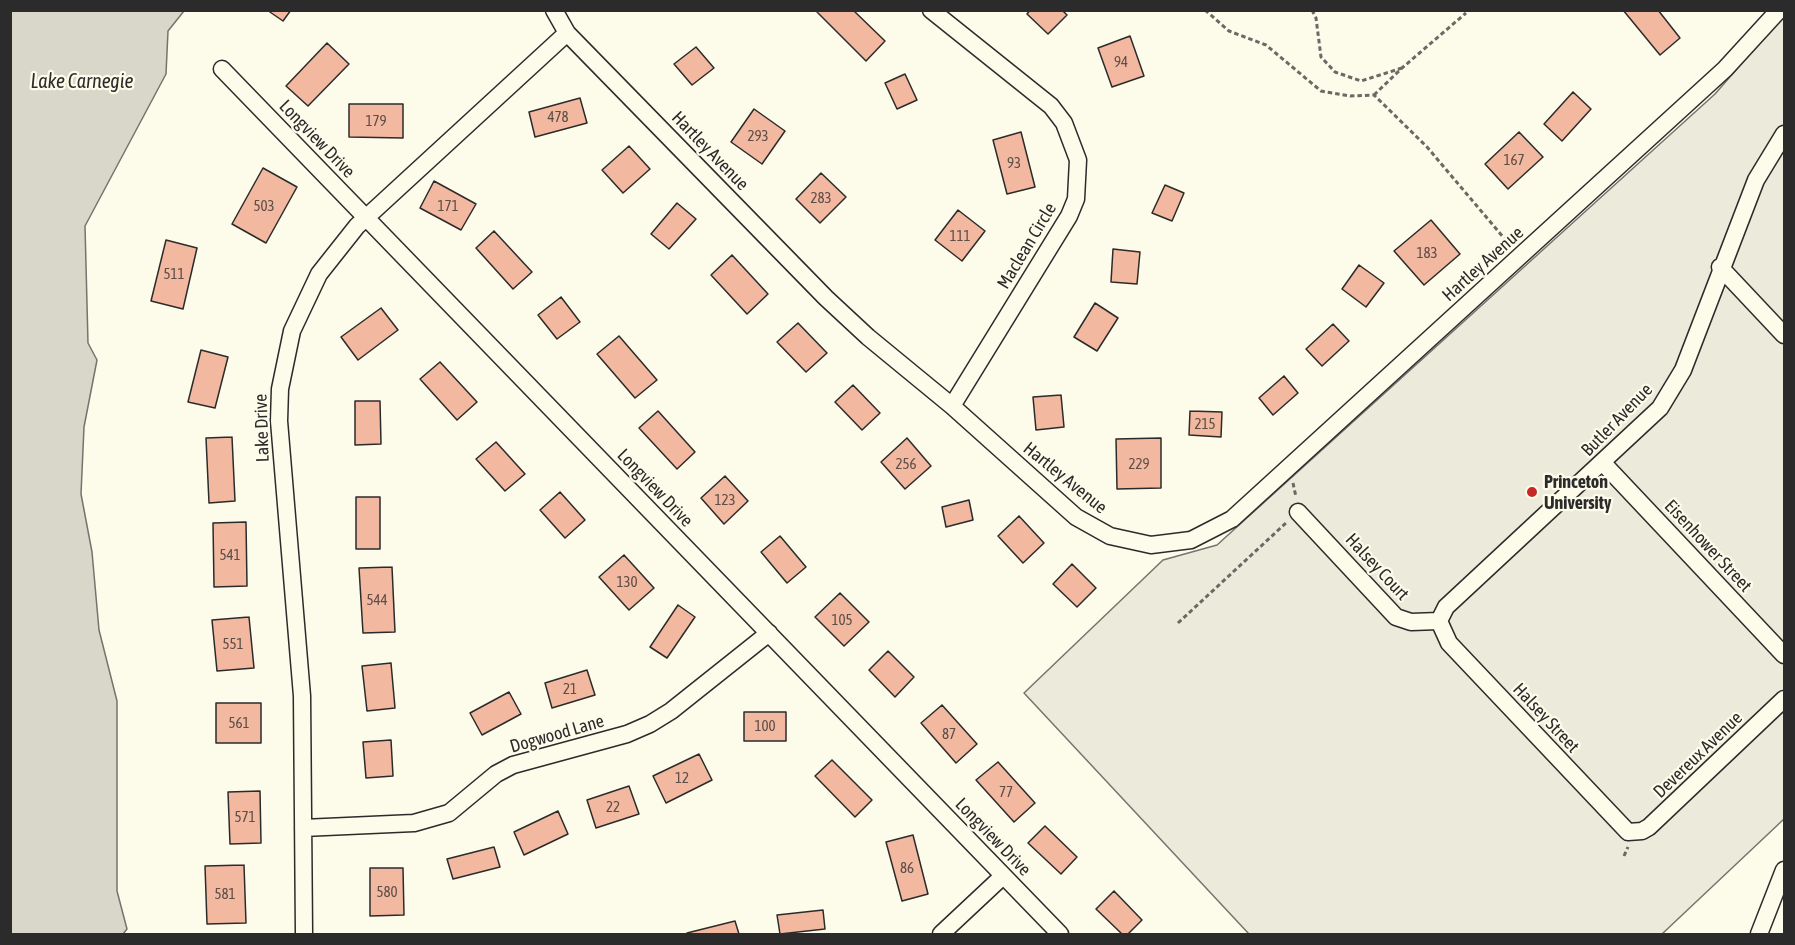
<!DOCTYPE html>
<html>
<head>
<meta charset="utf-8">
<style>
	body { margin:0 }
	#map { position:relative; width:1795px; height:945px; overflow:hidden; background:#fdfbea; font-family:"Asap Condensed",sans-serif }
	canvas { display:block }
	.frame { position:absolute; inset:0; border:12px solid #2b2b2b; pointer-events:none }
</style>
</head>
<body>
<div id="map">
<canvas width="1795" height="945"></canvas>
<div class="frame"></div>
</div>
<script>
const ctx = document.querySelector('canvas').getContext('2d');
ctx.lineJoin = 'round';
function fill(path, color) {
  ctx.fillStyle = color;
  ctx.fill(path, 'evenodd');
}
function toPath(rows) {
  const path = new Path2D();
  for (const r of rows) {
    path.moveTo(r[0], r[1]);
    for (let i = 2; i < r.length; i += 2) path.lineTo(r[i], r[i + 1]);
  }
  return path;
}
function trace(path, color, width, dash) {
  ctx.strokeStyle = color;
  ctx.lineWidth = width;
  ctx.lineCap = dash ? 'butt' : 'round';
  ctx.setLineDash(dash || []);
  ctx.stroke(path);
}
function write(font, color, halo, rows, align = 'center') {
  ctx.font = font + ' "Asap Condensed",sans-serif';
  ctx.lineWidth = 4.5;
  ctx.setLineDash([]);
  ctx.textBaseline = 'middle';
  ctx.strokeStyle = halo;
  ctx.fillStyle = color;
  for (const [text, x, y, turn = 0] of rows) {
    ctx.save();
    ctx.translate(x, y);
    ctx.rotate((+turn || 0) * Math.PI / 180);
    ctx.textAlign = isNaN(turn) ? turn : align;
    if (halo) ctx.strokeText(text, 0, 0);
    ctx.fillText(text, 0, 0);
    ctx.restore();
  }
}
const green = toPath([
	[1784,15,1784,819,1662,934,1249,934,1024,693,1163,560,1217,545,1715,94,1784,15]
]);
const water = toPath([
	[10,11,184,11,168,31,166,74,85,226,88,343,97,360,84,427,81,494,92,552,99,630,117,701,117,891,127,929,123,934,11,934,10,11]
]);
const building = toPath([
	[267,10,291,10,283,21,267,10],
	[819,10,853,10,885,41,866,61,817,12,819,10],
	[1030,10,1062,10,1067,15,1048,34,1027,14,1030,10],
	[1623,10,1658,10,1680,38,1660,55,1623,10],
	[1130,36,1144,76,1112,87,1098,48,1130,36],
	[327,43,349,64,308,106,286,86,327,43],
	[696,47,714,68,692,85,674,64,696,47],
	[905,74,917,100,897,109,885,83,905,74],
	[1573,92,1591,109,1562,141,1544,124,1573,92],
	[580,98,587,123,535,137,529,112,580,98],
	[349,104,403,104,403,138,349,137,349,104],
	[754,109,785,131,762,164,731,142,754,109],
	[1021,132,1035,187,1007,194,993,140,1021,132],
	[1519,132,1543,157,1508,189,1485,164,1519,132],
	[629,146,650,169,623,193,602,170,629,146],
	[263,168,297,187,266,243,232,224,263,168],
	[821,173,846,197,820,223,796,199,821,173],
	[434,181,476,204,461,230,420,208,434,181],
	[1165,185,1184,193,1172,221,1152,213,1165,185],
	[677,203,696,219,669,249,651,234,677,203],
	[958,210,985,231,962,261,935,240,958,210],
	[1431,220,1460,254,1424,285,1394,251,1431,220],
	[494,231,532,272,513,289,476,248,494,231],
	[166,240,197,248,183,309,151,301,166,240],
	[1113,249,1140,252,1137,284,1111,282,1113,249],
	[732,255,768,294,747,314,711,275,732,255],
	[1359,265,1384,283,1366,307,1342,289,1359,265],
	[561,297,580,322,557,339,538,315,561,297],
	[1095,303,1118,318,1097,351,1074,337,1095,303],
	[381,308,398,330,358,360,341,337,381,308],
	[798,323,827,353,806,372,777,342,798,323],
	[1333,324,1349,341,1322,366,1306,349,1333,324],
	[619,336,657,380,635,398,597,354,619,336],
	[201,350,228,357,215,408,188,402,201,350],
	[440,362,477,402,457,420,420,379,440,362],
	[1284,376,1298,393,1273,415,1259,398,1284,376],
	[853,385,880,413,862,430,835,402,853,385],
	[1061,395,1064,427,1036,430,1033,397,1061,395],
	[355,401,380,401,381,444,355,445,355,401],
	[658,411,695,452,677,469,639,428,658,411],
	[1190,411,1222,412,1221,437,1189,435,1190,411],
	[232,437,235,501,209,503,206,438,232,437],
	[907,438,931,466,905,489,881,462,907,438],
	[1161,438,1161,488,1117,489,1116,439,1161,438],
	[496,442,525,474,505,491,476,459,496,442],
	[725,476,748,501,724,524,701,498,725,476],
	[560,492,585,520,565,538,540,510,560,492],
	[356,497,380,497,380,549,356,549,356,497],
	[969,500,973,520,946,527,942,507,969,500],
	[1019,516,1044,543,1023,563,998,536,1019,516],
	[246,522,247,586,214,587,213,523,246,522],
	[780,536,806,567,787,583,761,552,780,536],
	[624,555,654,588,629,610,599,577,624,555],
	[1072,564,1096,588,1077,607,1053,584,1072,564],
	[392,567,395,632,363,633,359,568,392,567],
	[840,593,869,622,844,646,815,617,840,593],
	[678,605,695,617,667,658,650,647,678,605],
	[249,617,254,668,217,671,212,620,249,617],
	[888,651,914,677,895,697,869,670,888,651],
	[391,663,395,708,367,711,362,666,391,663],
	[587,670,595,695,552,708,545,683,587,670],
	[509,692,521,714,482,735,470,713,509,692],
	[216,703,261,703,261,743,216,743,216,703],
	[942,705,977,744,956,763,921,723,942,705],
	[744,712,786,712,786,741,744,741,744,712],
	[391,740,393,776,366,778,363,742,391,740],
	[699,754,712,780,666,803,653,776,699,754],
	[832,760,872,800,855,817,815,776,832,760],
	[998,762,1035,803,1014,822,976,780,998,762],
	[629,786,639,814,596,828,587,800,629,786],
	[260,791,261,843,230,844,228,792,260,791],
	[558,811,568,834,524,855,514,832,558,811],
	[1045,826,1077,857,1061,874,1028,843,1045,826],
	[913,835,928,894,902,901,886,842,913,835],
	[494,847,500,867,453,879,447,859,494,847],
	[244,865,246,923,207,924,205,866,244,865],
	[370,868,403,868,404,915,370,916,370,868],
	[1114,891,1142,920,1128,934,1122,934,1096,909,1114,891],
	[823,910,825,929,780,934,777,915,823,910],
	[735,921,739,934,688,934,687,933,735,921]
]);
const path = toPath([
	[1205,10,1229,31,1266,45,1321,91,1350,96,1374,95,1427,147,1509,244],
	[1312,10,1316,18,1321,57,1335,72,1361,81,1402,68],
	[1374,95,1402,68,1466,13],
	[1293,483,1296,497],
	[1178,623,1287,522],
	[1624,856,1628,847]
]);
const minor = toPath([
	[554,10,567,33,826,298,868,337,952,406,1076,517,1110,536,1151,545,1191,540,1232,519,1725,69,1779,10],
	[931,10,1051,106,1064,123,1078,160,1076,199,1069,216,952,406],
	[222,69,1060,934],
	[1784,134,1756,180,1683,370,1660,408,1446,607,1439,621,1449,643,1628,832,1642,831,1649,827,1784,699],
	[1720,267,1784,335],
	[1603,463,1784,655],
	[1298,512,1396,617,1411,622,1439,621],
	[303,828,414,823,449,813,496,774,513,765,627,734,650,724,671,711,769,633],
	[304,934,302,696,279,421,280,389,292,331,319,274,357,226,567,33],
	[941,934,1003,876],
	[1759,934,1784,870]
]);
const markers = [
	[1532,492,6,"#c62828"]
];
const numberNames = [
	["94",1121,62],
	["478",558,117],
	["179",376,121],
	["293",758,136],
	["167",1514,160],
	["93",1014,163],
	["283",821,198],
	["503",264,206],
	["171",448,206],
	["111",960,236],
	["183",1427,253],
	["511",174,274],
	["215",1205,424],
	["256",906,464],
	["229",1139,464],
	["123",725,500],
	["541",230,555],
	["130",627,582],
	["544",377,600],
	["105",842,620],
	["551",233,644],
	["21",570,689],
	["561",239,723],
	["100",765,726],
	["87",949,734],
	["12",682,778],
	["77",1006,792],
	["22",613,807],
	["571",245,817],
	["86",907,868],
	["580",387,892],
	["581",225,894]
];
const streetNames = [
	["Longview Drive",317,139,46],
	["Hartley Avenue",710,151,46],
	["Maclean Circle",1027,246,-59],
	["Hartley Avenue",1483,264,-42],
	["Butler Avenue",1617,420,-46],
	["Lake Drive",262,428,-92],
	["Hartley Avenue",1065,478,39],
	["Longview Drive",655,488,46],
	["Eisenhower Street",1708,546,47],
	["Halsey Court",1377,567,47],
	["Halsey Street",1546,718,47],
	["Dogwood Lane",557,734,-16],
	["Devereux Avenue",1698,755,-44],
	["Longview Drive",993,837,46]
];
const poiNames = [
	["Princeton",1544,482],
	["University",1544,503]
];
const waterNames = [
	["Lake Carnegie",82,82]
];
fill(green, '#ecebdb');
trace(green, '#74746e', 1.5);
fill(water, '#d8d7c9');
trace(water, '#74746e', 1.5);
fill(building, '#f2b8a0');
trace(building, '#2b2b2b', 1.5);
trace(minor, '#2b2b2b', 19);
trace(path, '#6a6964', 3, [4.5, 3]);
trace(minor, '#fdfbea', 16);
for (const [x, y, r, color] of markers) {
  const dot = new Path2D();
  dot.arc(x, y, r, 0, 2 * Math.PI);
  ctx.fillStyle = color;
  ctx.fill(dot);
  trace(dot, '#fdfbea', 2);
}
write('15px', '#5d4e48', null, numberNames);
write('18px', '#2b2b2b', '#fdfbea', streetNames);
write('bold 18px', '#2b2b2b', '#fdfbea', poiNames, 'left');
write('italic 20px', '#2b2b2b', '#fdfbea', waterNames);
</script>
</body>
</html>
